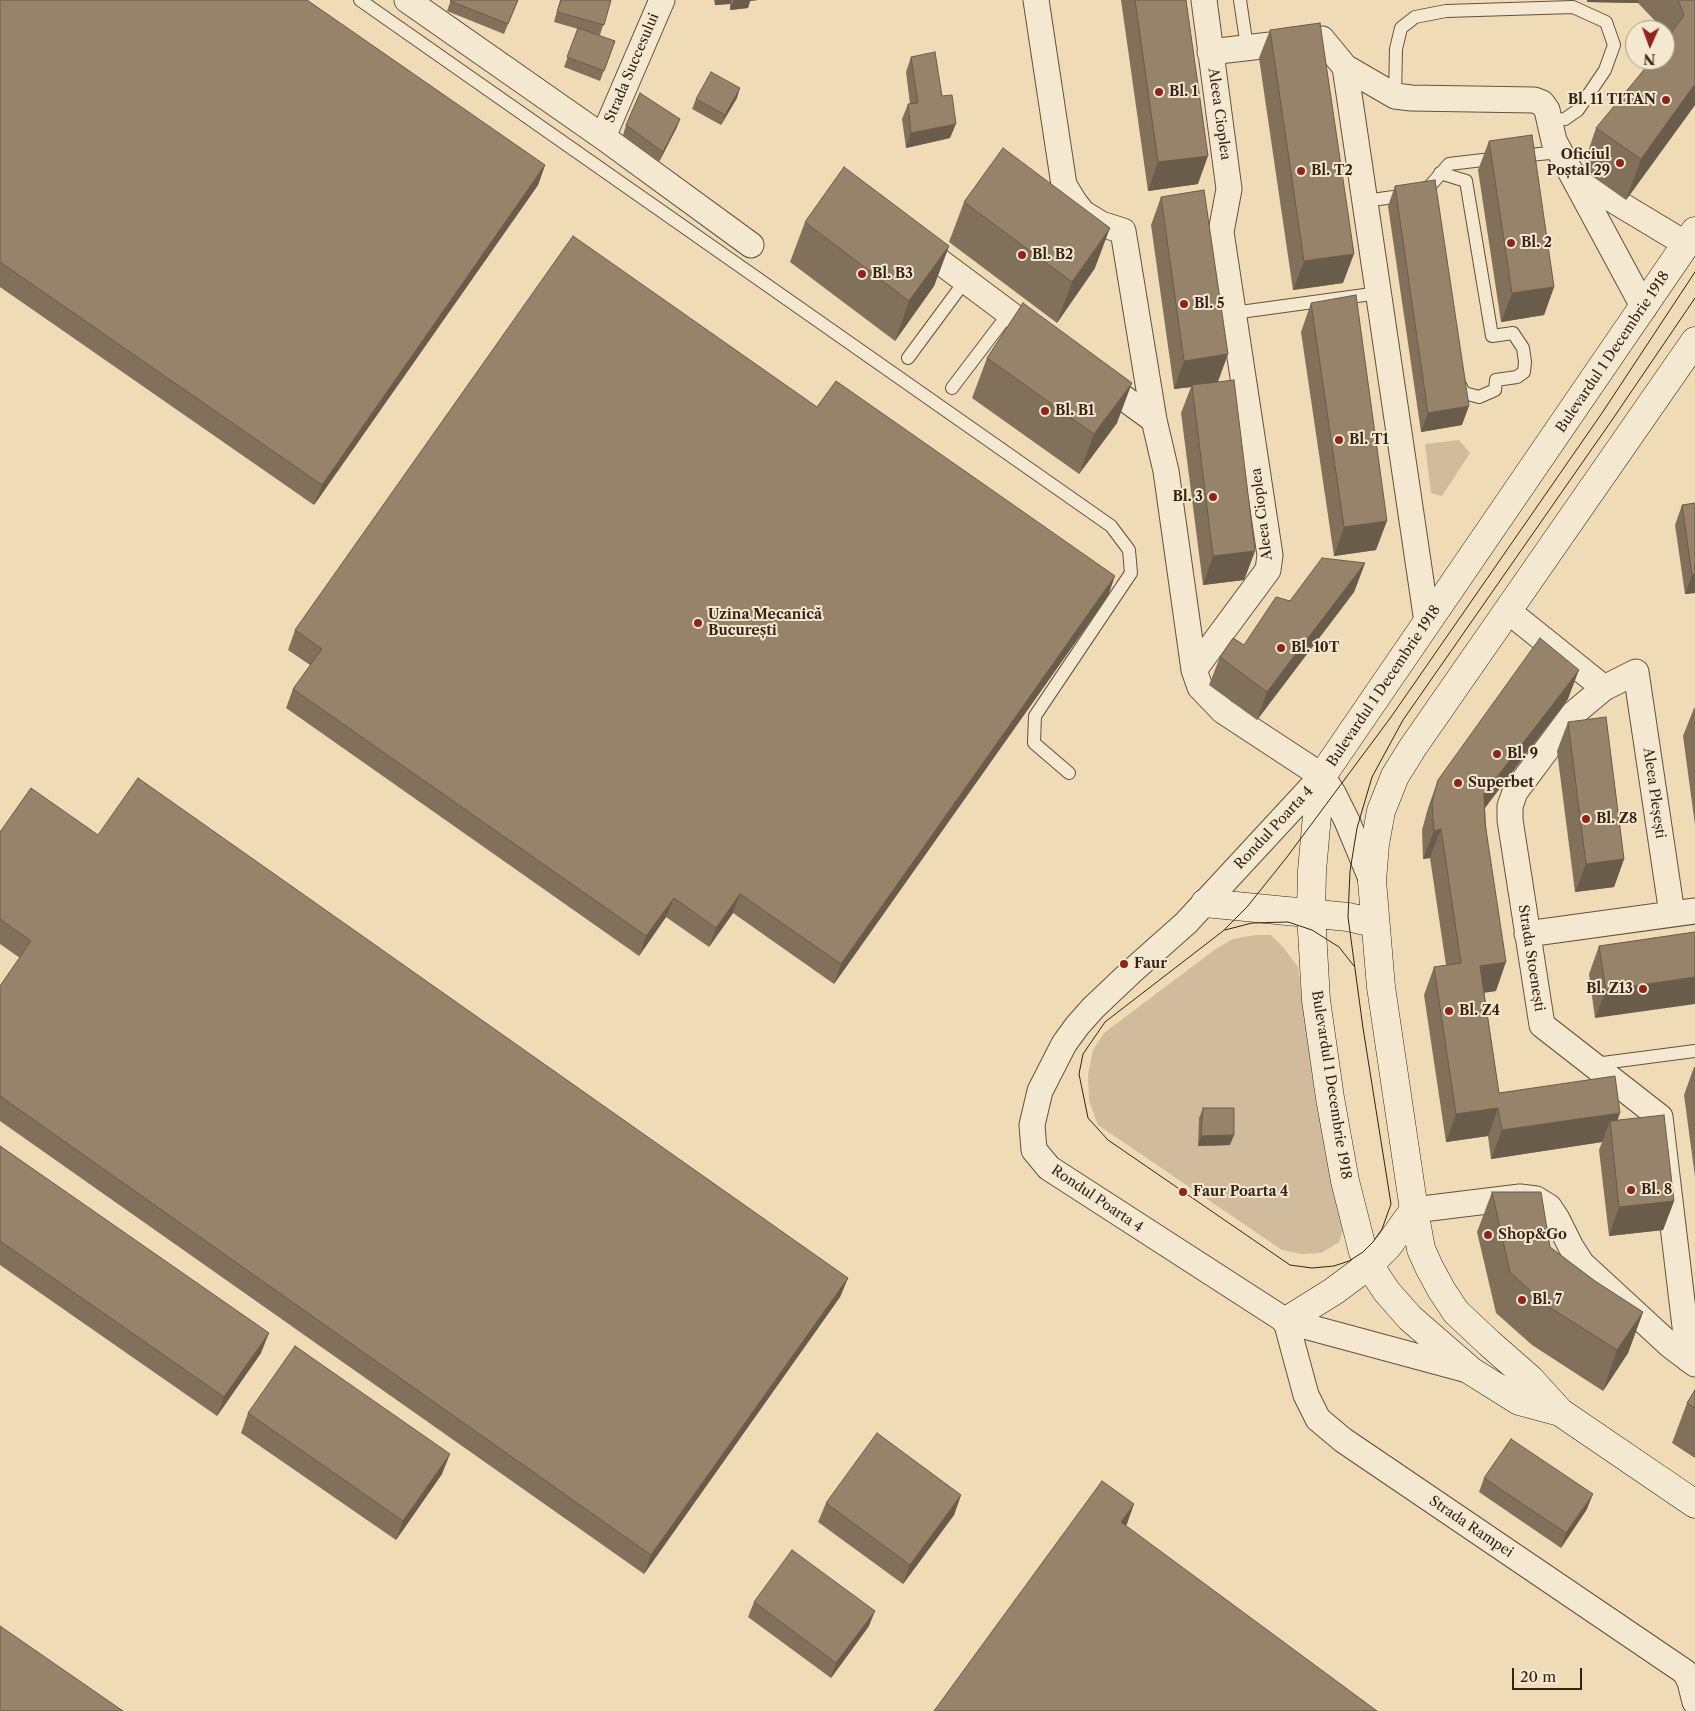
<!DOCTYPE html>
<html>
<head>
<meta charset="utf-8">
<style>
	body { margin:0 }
	#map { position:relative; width:1695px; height:1711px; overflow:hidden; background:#f0dbb7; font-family:"Libre Caslon Text",serif }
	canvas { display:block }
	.north { position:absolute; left:1625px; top:20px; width:50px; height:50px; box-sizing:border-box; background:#f5e8d0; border:1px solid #a89986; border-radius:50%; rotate:182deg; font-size:14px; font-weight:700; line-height:20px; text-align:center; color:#352316 }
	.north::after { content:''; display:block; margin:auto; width:18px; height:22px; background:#8f2418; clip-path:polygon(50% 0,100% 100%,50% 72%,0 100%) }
	.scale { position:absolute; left:1512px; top:1668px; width:70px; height:22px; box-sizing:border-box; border:2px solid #352316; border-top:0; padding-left:6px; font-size:15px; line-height:18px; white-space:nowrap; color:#352316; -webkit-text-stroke:4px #f5e8d0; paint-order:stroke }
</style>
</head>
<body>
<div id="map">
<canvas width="1695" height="1711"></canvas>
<div class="north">N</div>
<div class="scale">20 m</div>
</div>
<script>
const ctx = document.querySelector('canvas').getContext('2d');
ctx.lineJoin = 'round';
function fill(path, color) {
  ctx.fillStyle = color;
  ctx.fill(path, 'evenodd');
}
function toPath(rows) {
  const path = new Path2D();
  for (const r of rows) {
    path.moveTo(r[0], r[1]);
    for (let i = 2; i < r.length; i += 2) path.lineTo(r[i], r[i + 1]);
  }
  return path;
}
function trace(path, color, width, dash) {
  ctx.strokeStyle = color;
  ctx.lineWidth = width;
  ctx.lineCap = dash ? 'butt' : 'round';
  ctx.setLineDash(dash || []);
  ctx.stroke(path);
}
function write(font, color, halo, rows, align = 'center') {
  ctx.font = font + ' "Libre Caslon Text",serif';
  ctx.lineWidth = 4;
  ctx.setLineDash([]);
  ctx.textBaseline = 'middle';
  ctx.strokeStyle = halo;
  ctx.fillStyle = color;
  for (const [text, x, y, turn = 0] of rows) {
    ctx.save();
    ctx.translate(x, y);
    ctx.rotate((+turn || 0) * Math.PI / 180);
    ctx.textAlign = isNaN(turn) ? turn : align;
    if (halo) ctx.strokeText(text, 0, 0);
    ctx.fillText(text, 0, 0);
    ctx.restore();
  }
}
const green = toPath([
	[1459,440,1470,453,1442,496,1431,493,1425,444],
	[1255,935,1271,935,1283,947,1298,967,1316,1103,1343,1230,1339,1242,1321,1253,1301,1254,1282,1250,1098,1125,1089,1101,1088,1075,1093,1050,1104,1033,1217,948,1233,939]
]);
const service = toPath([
	[360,0,1111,526,1129,550,1131,573,1035,716,1034,743,1069,773],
	[1240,0,1247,47],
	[1395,96,1396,49,1401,28,1415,17,1446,11,1573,7,1606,22,1614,45,1605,70,1578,110,1565,119,1550,121],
	[1519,156,1560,152],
	[1440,173,1466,181,1492,336,1513,333,1523,348,1525,362,1524,372,1517,377,1496,380,1495,390,1479,397,1464,393,1458,381],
	[1365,201,1415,194,1430,186,1449,164,1500,158],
	[1233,313,1379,293],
	[908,358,965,281],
	[952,388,1009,313],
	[1595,1064,1695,1051]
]);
const minor = toPath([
	[407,0,603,137,751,245],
	[1036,0,1064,185,1075,203,1083,213,1101,224,1123,231,1154,420,1166,471,1194,670,1200,687,1223,711,1322,776,1333,793,1347,821,1372,881],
	[1210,52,1322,39,1345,67,1427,622],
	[1345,67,1395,96,1411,98,1534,100,1542,103,1547,110,1554,141,1644,308],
	[603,137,662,0],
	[1573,176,1686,244],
	[915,243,1041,337],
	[1099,380,1154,420],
	[1508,611,1604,688],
	[1194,670,1268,570,1270,555,1221,232,1229,189,1204,0],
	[1322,776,1186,923,1132,971,1093,1008,1077,1026,1064,1044,1040,1091,1032,1125,1034,1150,1049,1168,1286,1321,1471,1371],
	[1672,914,1636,672,1604,688,1574,713,1515,792,1510,806,1510,820,1542,1025,1660,1117,1689,1360],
	[1527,934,1695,911],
	[1414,1210,1520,1197,1536,1199,1549,1207,1557,1219,1571,1247,1582,1264,1671,1346,1695,1364],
	[1286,1321,1306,1395,1318,1419,1343,1440,1685,1672,1690,1682,1695,1702]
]);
const secondary = toPath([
	[1695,341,1413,747,1395,776,1381,811,1375,844,1372,881,1381,987,1414,1210,1421,1249,1429,1267,1442,1291,1456,1312,1489,1343,1530,1379,1560,1412,1695,1504],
	[1205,903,1348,917,1374,923],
	[1286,1321,1334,1291,1369,1265,1388,1246,1414,1210],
	[1560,1412,1519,1401,1471,1371,1410,1318,1387,1292,1369,1265,1363,1252,1345,1181,1330,1098,1316,1000,1311,913,1312,871,1317,815,1322,776,1695,231]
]);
const tram = toPath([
	[1695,272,1602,413,1391,717,1287,857,1247,907,1223,931,1105,1022,1083,1054,1079,1074,1088,1118,1108,1140,1290,1265,1312,1268,1334,1266,1349,1261,1363,1252,1373,1242,1382,1229,1391,1204,1363,1028,1348,917,1350,871,1357,828,1372,777,1403,720,1612,420,1695,298],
	[1225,930,1252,923,1288,922,1312,930,1339,947,1354,966]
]);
const wall = toPath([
	[0,0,545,165,538,185,314,505,0,287],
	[451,0,518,0,504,34,447,11],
	[560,0,611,0,600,35,594,34,615,41,600,81,564,67,578,29,554,22],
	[714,0,758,0,750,1,748,8,730,10,730,4,715,5],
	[1121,0,1186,0,1198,184,1148,191],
	[1587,0,1695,0,1695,105,1626,200,1582,169,1596,128,1665,60,1665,30,1659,30,1656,22,1638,3,1587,2],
	[1270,30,1343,283,1293,290,1259,58],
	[911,57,942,96,950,138,906,148,902,119,908,104,910,104,906,72],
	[737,98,721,125,692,109,696,99],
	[680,119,676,129,659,162,623,135,626,125],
	[1489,141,1554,287,1544,315,1501,322,1478,170],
	[1395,186,1462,425,1421,432,1388,206],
	[1161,197,1228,354,1218,382,1255,551,1244,580,1203,585,1181,413,1191,387,1174,389,1151,225],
	[964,202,1095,268,1057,323,949,242],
	[805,222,949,246,934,286,895,341,790,262],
	[1311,303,1376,550,1334,556,1301,332],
	[987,358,1117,423,1079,474,972,398],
	[817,407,1108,596,834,984,733,913,709,947,666,917,639,956,286,708,293,689,310,665,288,650,295,630],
	[1695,503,1695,593,1685,594,1675,525,1682,505],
	[1365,563,1354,592,1257,720,1209,685,1220,657,1244,645,1290,601],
	[1568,699,1485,808,1496,991,1484,992,1499,1093,1618,1120,1674,1201,1663,1230,1609,1236,1599,1150,1602,1142,1491,1159,1488,1136,1446,1142,1424,995,1434,967,1446,965,1430,858,1423,859,1422,830,1428,808,1438,780],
	[1694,708,1695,708,1695,825,1683,736],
	[1568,722,1624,859,1614,887,1575,892,1557,751],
	[0,832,848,1278,840,1297,644,1574,0,1121,0,986,20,958,0,944],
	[1695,932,1595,1018,1589,974,1599,946],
	[1694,1067,1695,1067,1695,1177,1684,1095],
	[1203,1108,1230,1145,1198,1146,1199,1118],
	[0,1146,261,1353,217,1416,0,1265],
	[1492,1192,1550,1247,1595,1281,1643,1312,1628,1353,1603,1391,1532,1345,1496,1313,1477,1232],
	[1695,1390,1695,1458,1672,1443,1687,1403],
	[248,1413,442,1474,396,1540,241,1433],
	[1484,1478,1587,1509,1561,1548,1479,1492],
	[961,1495,954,1515,903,1584,818,1522,826,1503],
	[754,1602,869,1626,831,1678,748,1617]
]);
const shadedWall = toPath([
	[716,0,731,0,730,4,715,5],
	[734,0,757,0,750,1,748,8,730,10],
	[1588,0,1639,0,1638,3,1587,2],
	[1695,84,1695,105,1626,200,1641,159],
	[740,88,737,98,721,125,725,115],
	[680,119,676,129,659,162,663,152],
	[956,124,950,138,906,148,911,133],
	[1208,156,1198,184,1148,191,1158,162],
	[545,165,538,185,314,505,322,485],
	[1110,228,1095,268,1057,323,1072,282],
	[949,246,934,286,895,341,909,301],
	[1354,254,1343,283,1293,290,1304,261],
	[1554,287,1544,315,1501,322,1512,293],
	[1228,354,1217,383,1192,385,1191,387,1174,389,1184,361],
	[1132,383,1117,423,1079,474,1094,434],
	[1469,406,1462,425,1421,432,1428,413],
	[1387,521,1376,550,1334,556,1344,527],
	[1255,551,1244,580,1203,585,1213,556],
	[1365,563,1354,592,1257,720,1267,692],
	[1695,574,1695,593,1685,594,1692,575],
	[1115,576,1108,596,834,984,841,964],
	[1579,670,1568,699,1474,822,1484,794],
	[1441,829,1430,858,1423,859,1434,831],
	[1624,859,1614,887,1575,892,1586,864],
	[740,894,733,913,709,947,716,928],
	[674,898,666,917,639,956,646,936],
	[1506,962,1496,991,1470,995,1480,966],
	[1695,977,1695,1004,1595,1018,1606,990],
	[1498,1108,1488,1136,1446,1142,1456,1114],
	[1620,1113,1612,1137,1610,1121,1602,1142,1491,1159,1502,1130],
	[1234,1135,1230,1145,1198,1146,1201,1136],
	[1674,1201,1663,1230,1609,1236,1619,1207],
	[848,1278,840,1297,644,1574,651,1555],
	[1643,1312,1628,1353,1603,1391,1617,1350],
	[269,1333,261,1353,217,1416,224,1397],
	[450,1454,442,1474,396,1540,403,1521],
	[1593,1494,1587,1509,1561,1548,1566,1533],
	[961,1495,954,1515,903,1584,910,1565],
	[1134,1504,1127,1524,1114,1542,1121,1522],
	[875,1611,869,1626,831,1678,836,1663]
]);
const building = toPath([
	[0,0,307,0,545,165,322,485,0,262,0,0],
	[451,0,518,0,508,24,450,1,451,0],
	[561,0,611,0,604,25,557,12,561,0],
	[1135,0,1186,0,1208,156,1158,162,1135,0],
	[1678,0,1695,0,1695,84,1641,159,1596,128,1652,60,1665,60,1665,42,1684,15,1678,0],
	[1320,23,1354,254,1304,261,1270,30,1320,23],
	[578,28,615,41,604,71,567,57,578,28],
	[935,52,942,96,952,95,956,124,911,133,908,104,918,103,911,57,935,52],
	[711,72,740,88,725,115,696,99,711,72],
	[640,93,680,119,663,152,626,125,640,93],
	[1532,135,1554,287,1512,293,1489,141,1532,135],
	[1003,148,1110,228,1072,282,964,202,1003,148],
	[844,167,949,246,909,301,805,222,844,167],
	[1435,180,1469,406,1428,413,1395,186,1435,180],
	[1204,190,1228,354,1184,361,1161,197,1204,190],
	[573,236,817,407,836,381,1115,576,841,964,740,894,716,928,674,898,646,936,293,689,322,649,295,630,573,236],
	[1356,295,1387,521,1344,527,1311,303,1356,295],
	[1023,303,1132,383,1094,434,987,358,1023,303],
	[1234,380,1255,551,1213,556,1192,385,1234,380],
	[1695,503,1695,574,1692,575,1682,505,1695,503],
	[1322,558,1365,563,1267,692,1220,657,1233,638,1244,645,1276,597,1290,601,1322,558],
	[1540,638,1579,670,1484,794,1485,823,1506,962,1480,966,1499,1093,1615,1076,1620,1113,1502,1130,1498,1108,1456,1114,1434,967,1461,963,1441,829,1434,831,1432,802,1438,780,1540,638],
	[1606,717,1624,859,1586,864,1568,722,1606,717],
	[138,778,848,1278,651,1555,0,1096,0,986,31,941,0,919,0,832,31,788,98,835,138,778],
	[1695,932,1695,977,1606,990,1599,946,1695,932],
	[1203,1108,1234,1108,1234,1135,1201,1136,1203,1108],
	[1664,1115,1674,1201,1619,1207,1610,1121,1664,1115],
	[0,1146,269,1333,224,1397,0,1241,0,1146],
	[1492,1192,1541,1192,1550,1247,1595,1281,1643,1312,1617,1350,1546,1305,1510,1272,1492,1192],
	[295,1346,450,1454,403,1521,248,1413,295,1346],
	[1695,1390,1695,1408,1687,1403,1695,1390],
	[877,1433,961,1495,910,1565,826,1503,877,1433],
	[1511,1439,1593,1494,1566,1533,1484,1478,1511,1439],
	[1102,1481,1134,1504,1121,1522,1377,1711,934,1711,1102,1481],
	[792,1550,875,1611,836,1663,754,1602,792,1550],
	[0,1626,123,1711,0,1711,0,1626]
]);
const markers = [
	[1159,92,5,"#8f2418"],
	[1666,100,5,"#8f2418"],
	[1620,163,5,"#8f2418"],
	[1301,171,5,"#8f2418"],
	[1511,243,5,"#8f2418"],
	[1022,255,5,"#8f2418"],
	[862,274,5,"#8f2418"],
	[1184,304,5,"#8f2418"],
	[1045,411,5,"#8f2418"],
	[1339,440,5,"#8f2418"],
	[1213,497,5,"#8f2418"],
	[698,623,5,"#8f2418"],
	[1281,648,5,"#8f2418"],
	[1497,754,5,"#8f2418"],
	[1458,783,5,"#8f2418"],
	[1586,819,5,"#8f2418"],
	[1124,964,5,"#8f2418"],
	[1643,989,5,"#8f2418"],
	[1449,1011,5,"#8f2418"],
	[1631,1190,5,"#8f2418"],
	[1183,1192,5,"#8f2418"],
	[1488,1235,5,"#8f2418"],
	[1522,1300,5,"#8f2418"]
];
const streetNames = [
	["Strada Succesului",632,68,-67],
	["Aleea Cioplea",1219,114,82],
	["Bulevardul 1 Decembrie 1918",1613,352,-56],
	["Aleea Cioplea",1262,514,-97],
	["Bulevardul 1 Decembrie 1918",1384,686,-56],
	["Aleea Pleșești",1654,793,82],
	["Rondul Poarta 4",1274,828,-47],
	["Strada Stoenești",1531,958,81],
	["Bulevardul 1 Decembrie 1918",1331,1085,81],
	["Rondul Poarta 4",1097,1199,34],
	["Strada Rampei",1471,1527,34]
];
const poiNames = [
	["Bl. 1",1169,92],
	["Bl. 11 TITAN",1656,100,"right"],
	["Oficiul",1610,155,"right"],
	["Poștal 29",1610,171,"right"],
	["Bl. T2",1311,171],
	["Bl. 2",1521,243],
	["Bl. B2",1032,255],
	["Bl. B3",872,274],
	["Bl. 5",1194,304],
	["Bl. B1",1055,411],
	["Bl. T1",1349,440],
	["Bl. 3",1203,497,"right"],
	["Uzina Mecanică",708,615],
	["București",708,631],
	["Bl. 10T",1291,648],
	["Bl. 9",1507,754],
	["Superbet",1468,783],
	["Bl. Z8",1596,819],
	["Faur",1134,964],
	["Bl. Z13",1633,989,"right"],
	["Bl. Z4",1459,1011],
	["Bl. 8",1641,1190],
	["Faur Poarta 4",1193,1192],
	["Shop&Go",1498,1235],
	["Bl. 7",1532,1300]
];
fill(green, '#d0bc9c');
trace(service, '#64513e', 14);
trace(minor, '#64513e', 27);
trace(secondary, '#352316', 29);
trace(service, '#f5e8d0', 12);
trace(minor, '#f5e8d0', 25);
trace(secondary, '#f5e8d0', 28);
trace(tram, '#352316', 1);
fill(wall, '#81715b');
fill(shadedWall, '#695c4a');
fill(building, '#96836a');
trace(building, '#695c4a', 1);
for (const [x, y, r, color] of markers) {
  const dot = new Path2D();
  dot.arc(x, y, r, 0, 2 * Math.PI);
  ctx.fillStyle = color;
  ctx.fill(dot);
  trace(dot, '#f5e8d0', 2);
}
write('14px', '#352316', '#f5e8d0', streetNames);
write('bold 14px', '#352316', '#f5e8d0', poiNames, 'left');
</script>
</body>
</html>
